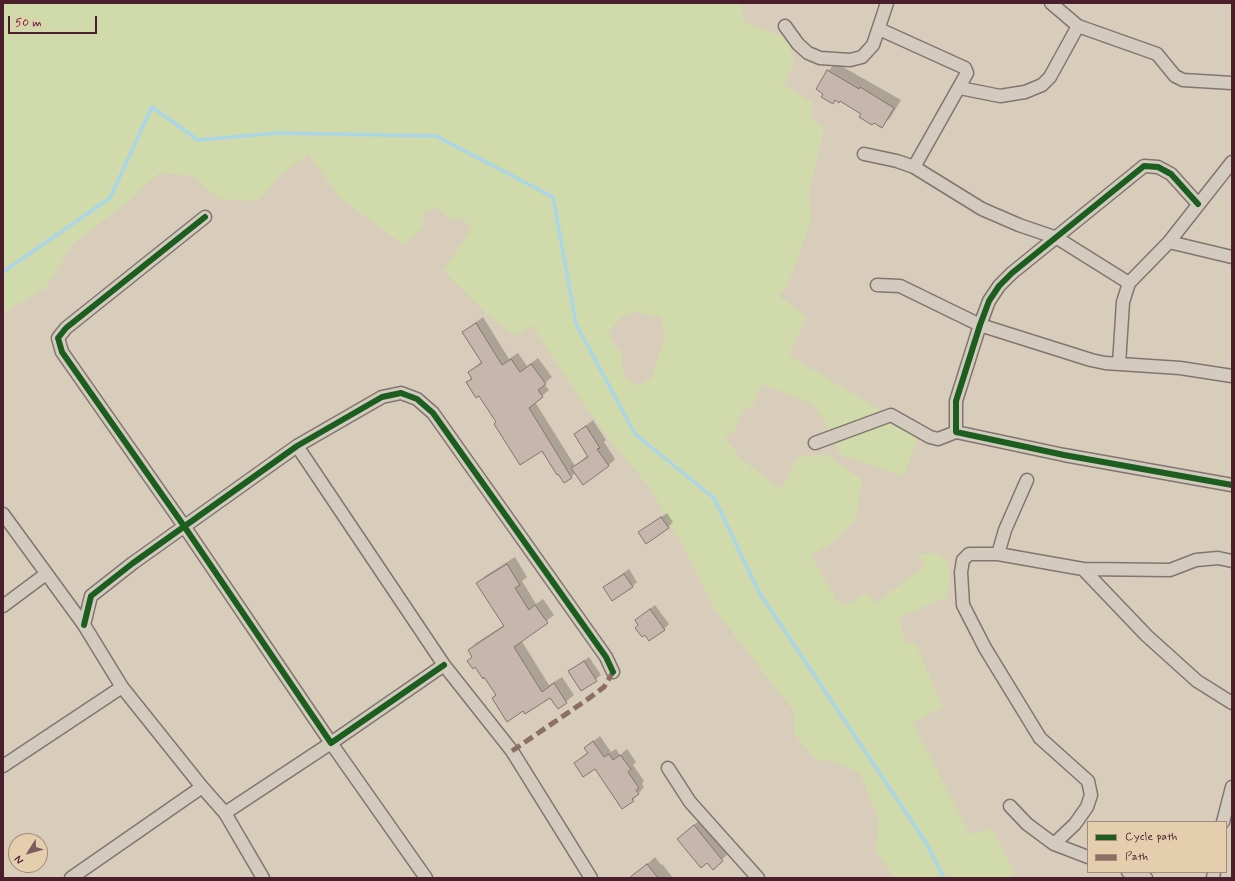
<!DOCTYPE html>
<html>
<head>
<meta charset="utf-8">
<style>
	body { margin:0 }
	#map { position:relative; width:1235px; height:881px; overflow:hidden; background:#d8ccbb; font-family:Mynerve,sans-serif }
	canvas { display:block }
	.frame { position:absolute; inset:0; border:4px solid #4a1f2b; pointer-events:none }
	.legend { position:absolute; left:1087px; top:821px; width:140px; height:52px; box-sizing:border-box; background:#e5ceae; border:1px solid #a7887a; margin:0; padding:5px 7px; list-style:none; font-size:12px; color:#4a1f2b }
	.legend li { display:flex; align-items:center; gap:8px; height:20px }
	.legend b { width:20px; border:1px solid #a7887a }
	.north { position:absolute; left:8px; top:833px; width:40px; height:40px; box-sizing:border-box; background:#e5ceae; border:1px solid #a7887a; border-radius:50%; rotate:233deg; font-size:11px; font-weight:700; line-height:16px; text-align:center; color:#4a1f2b }
	.north::after { content:''; display:block; margin:auto; width:14px; height:18px; background:#7c5c5d; clip-path:polygon(50% 0,100% 100%,50% 72%,0 100%) }
	.scale { position:absolute; left:8px; top:16px; width:89px; height:18px; box-sizing:border-box; border:2px solid #4a1f2b; border-top:0; padding-left:5px; font-size:12px; line-height:14px; white-space:nowrap; color:#4a1f2b; -webkit-text-stroke:3px #e5ceae; paint-order:stroke }
</style>
</head>
<body>
<div id="map">
<canvas width="1235" height="881"></canvas>
<div class="frame"></div>
<ul class="legend">
<li><b style="height:5px;background:#1b5e20"></b>Cycle path</li>
<li><b style="height:5px;background:#8d6e63"></b>Path</li>
</ul>
<div class="north">N</div>
<div class="scale">50 m</div>
</div>
<script>
const ctx = document.querySelector('canvas').getContext('2d');
ctx.lineJoin = 'round';
function fill(path, color) {
  ctx.fillStyle = color;
  ctx.fill(path, 'evenodd');
}
function toPath(rows) {
  const path = new Path2D();
  for (const r of rows) {
    path.moveTo(r[0], r[1]);
    for (let i = 2; i < r.length; i += 2) path.lineTo(r[i], r[i + 1]);
  }
  return path;
}
function trace(path, color, width, dash) {
  ctx.strokeStyle = color;
  ctx.lineWidth = width;
  ctx.lineCap = dash ? 'butt' : 'round';
  ctx.setLineDash(dash || []);
  ctx.stroke(path);
}
const green = toPath([
	[3,3,742,3,744,22,787,38,794,62,784,85,813,103,810,116,824,129,809,191,811,222,787,287,779,296,807,317,789,355,880,410,918,438,904,476,840,455,825,422,813,404,762,384,752,406,743,411,735,430,725,437,742,460,781,489,798,457,826,454,862,480,856,519,833,543,811,555,837,600,844,606,866,593,876,603,925,566,919,554,935,553,947,560,950,574,947,597,898,618,907,644,915,642,943,707,913,723,970,834,992,829,1014,871,1012,878,895,878,875,850,879,821,860,773,834,762,815,759,795,735,793,710,715,610,677,535,648,486,614,445,585,406,532,325,516,336,490,317,443,271,471,230,464,219,448,219,438,208,424,211,423,228,404,245,340,198,308,154,278,178,258,201,219,199,193,176,159,173,129,201,72,245,46,288,3,313],
	[635,312,661,317,665,339,658,357,653,376,639,386,626,379,622,367,623,357,608,333,622,317]
]);
const shadow = toPath([
	[836,63,901,100,890,118,882,126,841,100,836,100,833,103,825,94,817,89,828,71],
	[483,317,509,359,518,353,527,366,538,358,552,377,544,384,549,390,535,402,575,466,588,455,575,434,593,420,606,440,604,442,615,459,608,466,575,473,571,477,542,450,497,422,479,394,467,383,472,377,469,372,482,361,463,332],
	[667,513,673,522,668,527,640,532],
	[515,557,527,577,522,581,536,604,543,599,554,615,521,640,549,685,562,677,574,695,558,708,551,697,524,710,493,698,496,694,469,650,476,643,504,625,478,583,485,576],
	[629,569,637,582,632,587,604,587],
	[655,605,669,624,664,629,639,625,636,620],
	[589,657,601,675,581,690,569,671],
	[600,736,611,752,616,749,620,755,627,749,636,762,633,765,644,781,642,784,644,787,633,800,595,767,575,763,588,752,585,748],
	[702,818,730,852,713,868,708,862,678,839],
	[655,857,661,865,662,864,673,878,631,878]
]);
const stream = toPath([
	[3,272,110,198,152,107,198,140,278,133,436,136,553,197,576,324,635,434,714,498,759,592,925,841,944,878]
]);
const building = toPath([
	[827,70,859,89,860,87,894,108,882,128,874,123,872,125,859,117,861,114,840,101,839,103,835,100,833,104,821,97,823,94,816,89,827,70],
	[476,323,502,365,511,359,520,372,531,364,546,384,538,390,543,397,529,408,572,478,564,483,558,474,557,475,542,451,520,465,494,424,496,422,479,396,476,398,466,382,472,379,468,372,482,363,462,332,476,323],
	[586,426,600,448,597,449,609,466,583,485,571,468,588,457,574,434,586,426],
	[661,517,669,528,646,544,638,532,661,517],
	[507,564,520,585,515,588,529,610,535,605,548,623,514,647,542,692,554,683,567,703,558,709,550,698,525,714,523,711,507,722,492,698,496,695,484,677,483,679,475,667,473,669,467,661,472,657,468,650,504,626,476,583,507,564],
	[624,574,633,587,612,601,603,587,624,574],
	[650,609,665,630,649,641,645,635,642,637,635,628,638,625,635,620,650,609],
	[584,661,597,681,581,691,568,671,584,661],
	[593,741,604,757,609,754,613,760,620,755,631,769,628,772,639,788,636,790,639,794,632,799,634,801,622,809,595,769,583,777,574,763,588,753,584,748,593,741],
	[694,825,723,861,713,870,707,863,701,868,677,839,694,825],
	[647,864,658,878,629,878,647,864]
]);
const minor = toPath([
	[1051,3,1078,26,1157,54,1175,76,1183,80,1232,83],
	[785,26,798,44,808,53,820,58,850,60,862,57,873,45,887,3],
	[879,29,965,68,967,73,914,167],
	[960,88,1000,96,1025,92,1042,85,1050,77,1078,26],
	[864,154,897,161,914,167,982,209,1019,225,1057,238,1129,283,1169,242,1232,162],
	[1198,204,1171,174,1158,167,1144,166,1012,273,999,286,989,301,980,325,956,401,956,432,1064,455,1232,485],
	[205,217,66,328,58,338,62,352,184,526,331,743,444,665],
	[1169,242,1232,257],
	[877,285,900,286,980,325,1091,360,1105,363,1180,368,1232,376],
	[1119,364,1123,302,1129,283],
	[815,443,891,415,930,437,938,439,956,432],
	[297,446,444,665,512,751,591,878],
	[3,514,84,625,122,687,202,787,225,813,263,878],
	[998,554,1005,530,1027,480],
	[1083,569,1170,570,1196,560,1218,558,1232,561],
	[3,606,46,574],
	[84,625,91,596,133,563,297,446,382,397,401,393,417,399,433,413,606,657,613,672],
	[3,766,122,687],
	[668,768,690,802,758,878],
	[1010,806,1027,824,1054,844,1088,857],
	[225,813,331,743,426,878],
	[1223,822,1232,787],
	[1054,844,1075,824,1087,807,1091,795,1088,781,1040,738,985,648,963,605,961,572,963,560,969,554,998,554,1083,569,1147,636,1197,681,1232,703],
	[1128,872,1146,878],
	[71,878,202,787],
	[1213,878,1214,872]
]);
const quiet = toPath([
	[512,751,588,699,604,687,613,672]
]);
const cycleway = toPath([
	[1198,204,1171,174,1158,167,1144,166,1012,273,999,286,989,301,980,325,956,401,956,432,1064,455,1232,485],
	[205,217,66,328,58,338,62,352,184,526,331,743,444,665],
	[84,625,91,596,133,563,297,446,382,397,401,393,417,399,433,413,606,657,613,672]
]);
fill(green, '#d0daaa');
fill(shadow, '#0003');
trace(stream, '#aad6e6', 3.5);
fill(building, '#c7b6ac');
trace(building, '#82756f', 1);
trace(minor, '#82756f', 15);
trace(minor, '#d4cbbf', 12);
trace(quiet, '#8d6e63', 5, [10, 5]);
trace(cycleway, '#1b5e20', 6);
</script>
</body>
</html>
